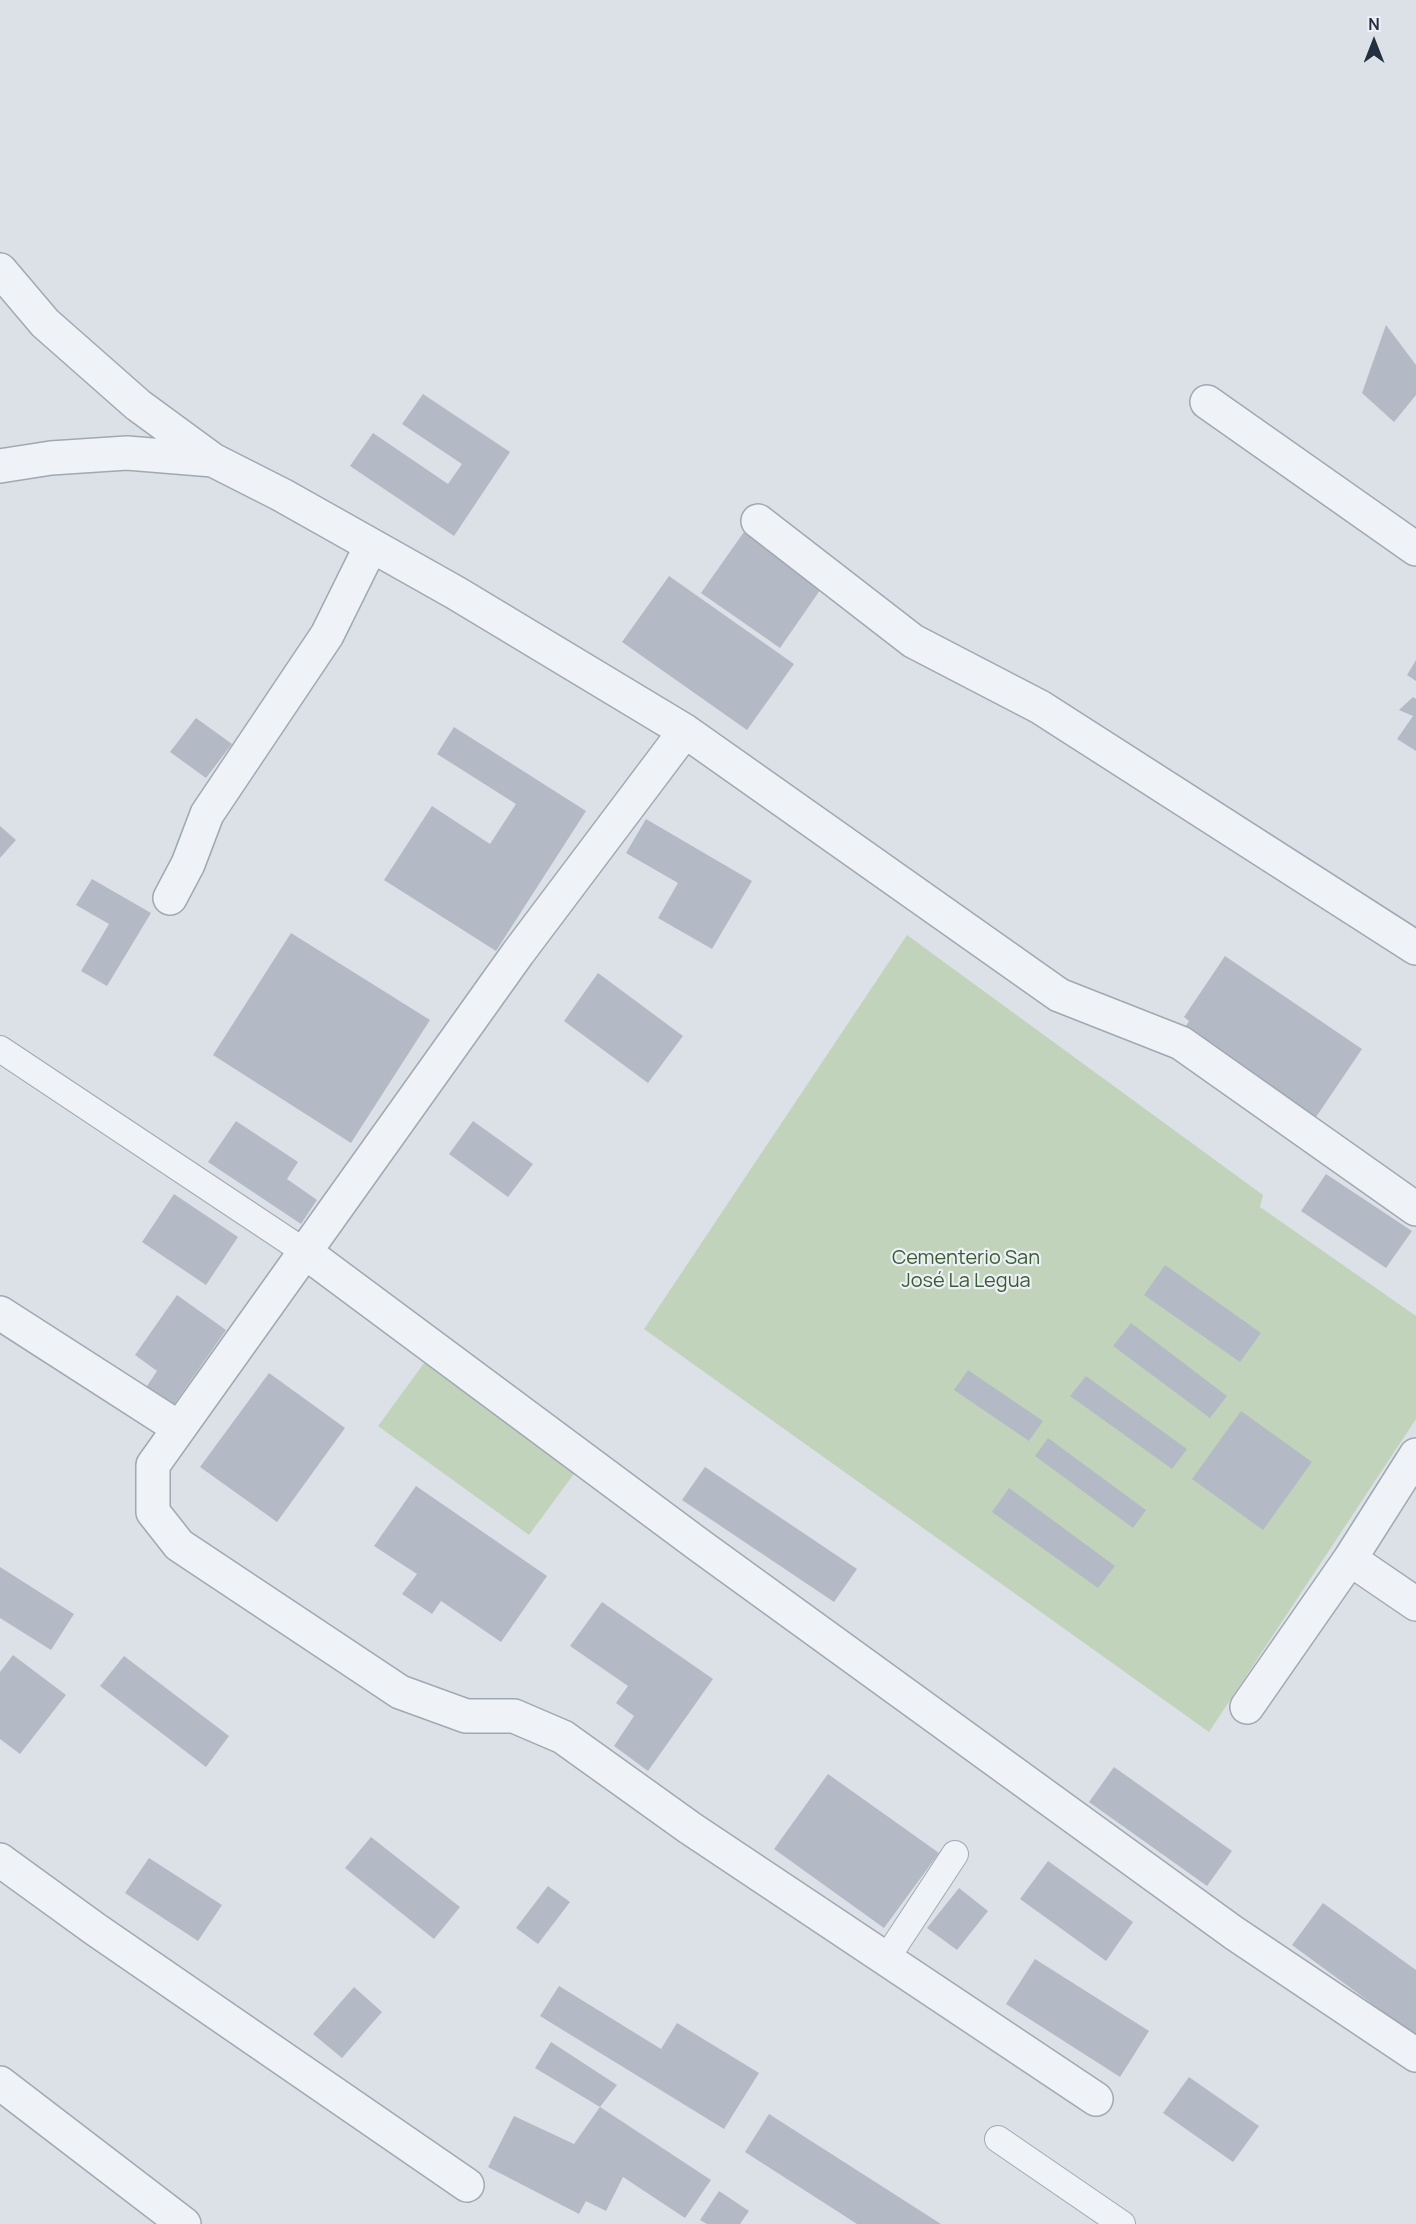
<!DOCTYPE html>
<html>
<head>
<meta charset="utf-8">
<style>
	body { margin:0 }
	#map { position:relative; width:1416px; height:2224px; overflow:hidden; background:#dce1e8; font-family:Manrope,sans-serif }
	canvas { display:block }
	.north { position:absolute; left:1344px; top:12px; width:60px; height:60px; -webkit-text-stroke:4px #ecf0f6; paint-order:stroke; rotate:0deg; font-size:16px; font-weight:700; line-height:24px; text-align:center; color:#242f40 }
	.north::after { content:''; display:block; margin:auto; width:21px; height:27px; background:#242f40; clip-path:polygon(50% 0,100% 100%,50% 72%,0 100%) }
</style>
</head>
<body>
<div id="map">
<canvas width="1416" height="2224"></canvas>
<div class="north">N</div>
</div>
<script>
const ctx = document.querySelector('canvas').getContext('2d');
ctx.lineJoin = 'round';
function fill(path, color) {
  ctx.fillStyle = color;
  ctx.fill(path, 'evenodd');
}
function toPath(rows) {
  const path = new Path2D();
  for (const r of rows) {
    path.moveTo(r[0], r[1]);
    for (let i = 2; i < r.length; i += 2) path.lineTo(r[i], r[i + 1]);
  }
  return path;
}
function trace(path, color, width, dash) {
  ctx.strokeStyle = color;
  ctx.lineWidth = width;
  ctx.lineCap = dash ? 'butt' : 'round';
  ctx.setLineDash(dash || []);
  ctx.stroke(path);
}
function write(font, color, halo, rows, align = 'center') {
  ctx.font = font + ' Manrope,sans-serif';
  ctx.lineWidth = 4.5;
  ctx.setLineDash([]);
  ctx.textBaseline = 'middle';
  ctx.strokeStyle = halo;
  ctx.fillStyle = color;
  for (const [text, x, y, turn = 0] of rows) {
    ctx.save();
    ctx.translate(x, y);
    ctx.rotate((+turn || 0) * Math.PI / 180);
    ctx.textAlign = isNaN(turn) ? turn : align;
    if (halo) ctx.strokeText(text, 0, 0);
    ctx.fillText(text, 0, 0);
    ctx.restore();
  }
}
const green = toPath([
	[907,935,1263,1195,1260,1207,1416,1316,1416,1419,1209,1732,644,1329],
	[427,1359,579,1467,529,1535,378,1426]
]);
const building = toPath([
	[1386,325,1416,365,1416,395,1394,422,1362,393],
	[423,394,510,452,454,536,350,466,373,433,448,484,462,464,402,424],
	[746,529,825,583,780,648,701,593],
	[669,576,794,664,747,730,622,642],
	[1416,660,1416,681,1407,675],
	[1413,697,1416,699,1416,751,1397,739,1413,716,1399,710],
	[196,718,232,744,206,778,170,752],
	[454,727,586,811,496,951,384,880,432,806,490,844,516,804,437,754],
	[646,819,752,881,712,949,658,918,678,883,626,853],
	[0,826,16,840,0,858],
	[92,879,151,913,107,986,81,971,109,924,76,905],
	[291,933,430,1020,351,1143,213,1055],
	[1225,956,1362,1049,1310,1126,1180,1036,1189,1021,1184,1017],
	[598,973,683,1036,648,1083,564,1021],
	[236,1121,298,1162,287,1179,317,1200,301,1224,208,1162],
	[473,1121,533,1164,508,1197,449,1154],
	[1326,1174,1412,1231,1386,1268,1301,1211],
	[174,1194,238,1237,206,1285,142,1242],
	[1165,1265,1261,1333,1240,1362,1144,1295],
	[177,1295,226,1330,170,1410,143,1392,157,1371,135,1355],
	[1131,1323,1227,1396,1210,1418,1113,1346],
	[968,1370,1043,1421,1029,1441,954,1390],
	[269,1373,345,1428,277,1522,200,1467],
	[1086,1376,1187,1449,1172,1469,1070,1396],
	[1241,1411,1312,1462,1263,1530,1192,1479],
	[1048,1438,1146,1510,1133,1528,1035,1456],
	[705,1467,857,1569,834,1602,682,1500],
	[416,1486,547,1576,501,1642,441,1601,432,1614,402,1594,417,1574,374,1546],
	[1009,1488,1115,1566,1098,1588,992,1512],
	[0,1567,74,1614,51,1650,0,1618],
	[602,1602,713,1679,648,1771,614,1746,634,1716,616,1703,628,1686,570,1646],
	[13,1655,66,1695,20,1754,0,1739,0,1672],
	[124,1656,229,1736,206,1767,100,1686],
	[1114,1767,1232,1851,1207,1886,1089,1802],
	[828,1774,939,1853,884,1928,774,1849],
	[371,1837,460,1907,434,1939,345,1868],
	[149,1858,222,1905,198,1941,125,1893],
	[1048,1861,1133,1922,1106,1961,1020,1899],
	[548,1886,570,1902,538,1944,516,1928],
	[959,1888,988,1911,957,1950,927,1928],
	[1323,1903,1416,1970,1416,2036,1292,1945],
	[1035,1959,1149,2031,1120,2077,1006,2004],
	[559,1986,661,2049,677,2023,759,2073,724,2129,540,2016],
	[354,1987,382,2012,342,2058,313,2034],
	[551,2042,617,2085,600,2107,711,2180,685,2218,623,2177,606,2211,586,2201,579,2214,488,2167,514,2116,574,2144,600,2107,535,2068],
	[1189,2077,1259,2126,1233,2162,1163,2113],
	[769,2114,941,2224,857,2224,745,2152],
	[719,2191,749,2211,740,2224,707,2224,700,2220]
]);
const service = toPath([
	[0,1049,305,1252],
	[886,1959,955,1854],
	[998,2139,1122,2224]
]);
const minor = toPath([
	[0,270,45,323,138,405,213,460,282,495,456,593,685,731,1059,995,1181,1043,1416,1209],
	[1207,402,1416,549],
	[0,466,51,458,127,453,213,460],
	[758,521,913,641,1040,707,1416,948],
	[685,731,518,953,153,1465,153,1512,179,1545,400,1692,466,1716,514,1716,563,1737,690,1828,1096,2099],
	[170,898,188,864,207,814,327,635,371,546],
	[305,1252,699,1545,1234,1933,1416,2055],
	[0,1313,179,1428],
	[1350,1559,1416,1604],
	[1247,1707,1350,1559,1416,1455],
	[0,1860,95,1929,467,2185],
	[0,2083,184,2224]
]);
const parkNames = [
	["Cementerio San",966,1258],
	["José La Legua",966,1281]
];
fill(green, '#c2d3bc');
fill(building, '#b3bac5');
trace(service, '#a1a8b2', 28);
trace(minor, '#a1a8b2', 36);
trace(service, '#eff2f6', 26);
trace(minor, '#eff2f6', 33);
write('20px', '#395d30', '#ecf0f6', parkNames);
</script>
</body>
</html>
